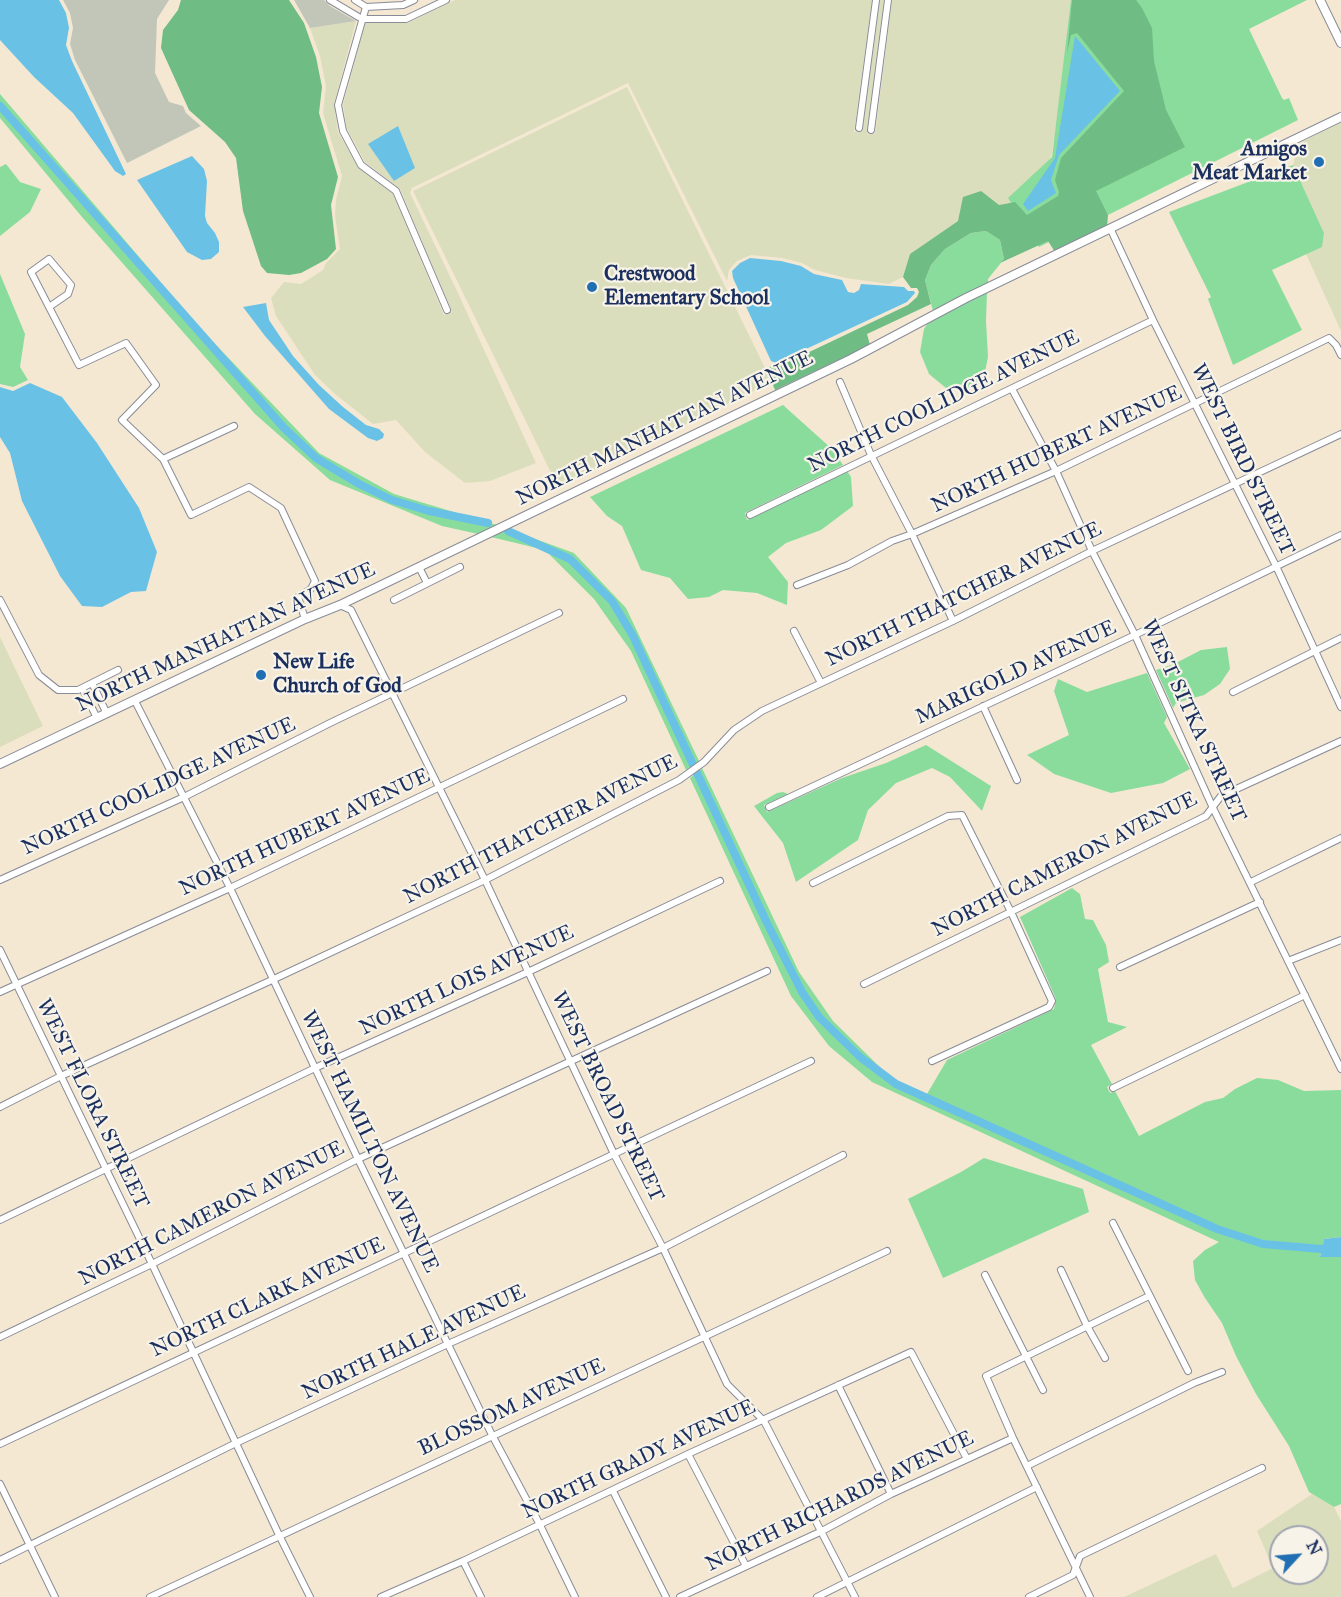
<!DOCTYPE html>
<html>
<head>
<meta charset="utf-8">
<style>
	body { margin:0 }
	#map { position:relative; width:1341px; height:1597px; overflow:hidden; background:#f4e8d3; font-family:"IM FELL Great Primer",serif }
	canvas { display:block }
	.north { position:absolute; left:1269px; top:1525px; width:60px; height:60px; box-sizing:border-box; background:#f7f3e8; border:2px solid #9fa5b1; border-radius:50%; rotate:64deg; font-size:16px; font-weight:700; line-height:24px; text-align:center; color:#1b2f5e }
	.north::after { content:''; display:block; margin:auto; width:21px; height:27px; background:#1f6fb2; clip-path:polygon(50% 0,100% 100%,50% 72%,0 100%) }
</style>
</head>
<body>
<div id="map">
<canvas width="1341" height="1597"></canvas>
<div class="north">N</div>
</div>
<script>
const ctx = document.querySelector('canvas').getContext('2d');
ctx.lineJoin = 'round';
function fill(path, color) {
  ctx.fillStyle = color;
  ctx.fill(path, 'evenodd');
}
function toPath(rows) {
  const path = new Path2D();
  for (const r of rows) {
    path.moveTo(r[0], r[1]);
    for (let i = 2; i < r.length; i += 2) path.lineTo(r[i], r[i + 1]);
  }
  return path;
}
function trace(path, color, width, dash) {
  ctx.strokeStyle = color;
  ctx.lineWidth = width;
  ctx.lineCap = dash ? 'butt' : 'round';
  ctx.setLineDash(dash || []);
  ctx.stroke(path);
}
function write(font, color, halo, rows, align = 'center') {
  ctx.font = font + ' "IM FELL Great Primer",serif';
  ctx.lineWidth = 4.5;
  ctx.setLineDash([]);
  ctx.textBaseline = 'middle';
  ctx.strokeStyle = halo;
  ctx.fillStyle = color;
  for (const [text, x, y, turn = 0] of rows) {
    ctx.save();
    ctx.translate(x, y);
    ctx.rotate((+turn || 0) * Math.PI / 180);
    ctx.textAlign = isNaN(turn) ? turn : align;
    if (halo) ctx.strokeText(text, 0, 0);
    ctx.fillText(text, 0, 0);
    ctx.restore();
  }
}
const built = toPath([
	[455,0,872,0,854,132,862,132,880,0,884,0,867,134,875,134,892,0,1072,0,1064,79,1051,157,1015,202,999,205,958,221,910,254,903,277,889,284,846,278,815,270,802,263,782,258,751,255,737,261,729,270,727,281,628,83,412,188,410,193,457,291,536,463,490,481,465,483,425,452,396,420,373,424,335,394,315,375,276,316,271,298,284,282,301,284,323,270,326,263,340,249,335,216,336,200,342,176,323,113,326,86,320,56,310,28,356,21,334,104,338,132,359,168,393,194,444,315,452,312,400,189,365,162,347,129,343,105,365,23,408,23],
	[627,87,772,382,558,487,413,191],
	[1341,122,1341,331,1306,254,1321,247,1324,233,1293,165,1298,144],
	[0,637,43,726,0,747],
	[1312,1494,1334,1507,1341,1521,1341,1597,1124,1597,1216,1554,1233,1588,1273,1568,1257,1531],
	[1281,1537,1317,1537,1317,1573,1281,1573]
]);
const industrial = toPath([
	[63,0,169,0,157,19,155,73,169,102,183,106,186,113,201,126,127,163,75,60,70,44,73,28,70,13],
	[294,0,324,0,330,6,356,21,310,28]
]);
const green = toPath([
	[1071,0,1307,0,1249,29,1282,98,1284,100,1289,98,1298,120,1108,215,1107,213,1039,247,1008,198,1052,157],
	[0,94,198,326,319,453,394,494,497,525,478,534,442,526,330,480,255,414,82,217,0,118],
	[6,164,20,182,41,189,30,212,0,236,0,167],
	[1293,165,1324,233,1322,247,1272,270,1302,330,1233,365,1208,299,1211,297,1169,212],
	[986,231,1000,240,1004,259,988,279,988,284,933,311,925,280,931,265,945,249,971,233],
	[0,274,25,334,20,367,28,380,13,387,0,384],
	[987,292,986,321,988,357,985,372,981,383,963,390,946,388,929,374,920,352,924,329,928,323],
	[783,405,832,449,843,465,745,513,747,520,847,471,851,477,853,506,821,530,786,543,768,557,788,582,787,605,757,593,723,590,709,597,688,599,670,578,641,570,622,526,607,516,590,497],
	[508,529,574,553,626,608,699,761,686,770,631,651,594,599,545,550,491,537],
	[1227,647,1230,669,1220,684,1204,695,1176,703,1173,708,1156,670,1174,664,1201,650],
	[1147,673,1167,717,1164,723,1190,769,1163,783,1111,793,1054,774,1027,755,1069,735,1054,691,1058,679,1087,692],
	[926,745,991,786,982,811,950,777,932,768,896,783,868,810,858,840,796,882,783,843,754,806,777,793,783,792,788,794,764,805,767,812,842,778,886,763],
	[702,768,799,972,833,1021,893,1080,927,1094,947,1060,1054,1009,1056,999,1020,917,1072,888,1080,894,1085,919,1093,920,1106,945,1109,962,1098,969,1108,1022,1127,1027,1091,1045,1112,1084,1107,1087,1110,1093,1115,1091,1139,1136,1205,1102,1223,1098,1235,1089,1257,1078,1278,1080,1304,1091,1341,1090,1341,1237,1324,1239,1320,1257,1341,1257,1341,1504,1334,1507,1309,1492,1289,1446,1256,1394,1236,1356,1222,1323,1205,1298,1195,1280,1193,1261,1205,1250,1219,1242,872,1082,829,1046,791,996,690,778],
	[984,1158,1083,1189,1089,1212,943,1278,908,1199,961,1172]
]);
const forest = toPath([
	[181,0,289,0,304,23,316,57,322,87,319,113,338,177,331,205,336,249,327,259,301,273,289,275,267,273,261,266,243,211,236,158,225,142,189,110,161,48,163,30,178,10],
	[1072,0,1136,0,1142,8,1152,28,1154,61,1166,110,1185,147,1096,191,1108,215,1107,227,1055,252,1048,241,1000,263,1004,259,1000,240,986,231,971,233,945,249,931,265,925,280,931,304,867,334,870,345,775,390,773,385,776,382,769,367,782,365,908,305,917,297,919,292,917,288,911,288,903,277,910,254,958,221,963,197,981,191,999,205,1015,202,1027,215,1058,196,1059,192,1055,180,1061,158,1124,91,1077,33,1071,35,1067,53]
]);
const water = toPath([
	[0,0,59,0,66,13,69,28,66,45,72,61,126,174,123,176,115,171,73,113,34,77,0,40],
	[1075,36,1120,91,1059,155,1051,180,1056,193,1028,211,1023,204,1055,158],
	[398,126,415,168,394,181,368,144],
	[192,156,204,169,207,181,205,216,207,223,215,233,219,242,219,252,211,259,202,260,187,252,137,180],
	[750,258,781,261,801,266,814,274,842,280,848,292,854,293,859,290,861,284,904,287,908,291,914,291,915,293,907,302,776,363,771,361,733,278,732,271,740,263],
	[266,303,269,320,293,356,319,385,343,407,366,425,379,429,384,434,383,438,377,441,368,438,329,409,265,336,243,307],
	[30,383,62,397,97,443,139,508,157,552,146,591,131,592,102,607,82,606,60,576,22,501,10,453,0,437,0,387,13,391],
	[1341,1237,1341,1257,1320,1257,1324,1239]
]);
const canal = toPath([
	[0,106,284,428,316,458,359,484,392,500,429,511,488,523],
	[508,531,570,559,612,601,633,636,766,921,802,992,819,1017,860,1057,896,1084,1217,1229,1263,1244,1321,1249,1341,1247]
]);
const street = toPath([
	[330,0,362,19,406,19,446,0],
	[355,0,366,7,403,5,414,0],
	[366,7,338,105,343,131,361,165,396,191,447,310],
	[859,128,876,0],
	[871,130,888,0],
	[1111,230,1153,320,1276,566,1341,707],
	[49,307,68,294,71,285,49,259,31,272,49,307,79,365,126,343,156,385,122,420,163,459,191,515,249,487,281,508,315,581,311,589,298,597,305,619],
	[840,382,871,455,912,534,953,621],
	[1012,389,1056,471,1092,551,1135,635,1213,808,1341,1069],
	[163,459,234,426],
	[750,515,1153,320],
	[419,567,427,583],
	[797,585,848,565,892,541,912,534,1056,471,1329,338,1336,345,1341,355],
	[0,600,39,675,58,690,78,690,118,670],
	[394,600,460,567],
	[340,605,351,610,485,880,614,1154,663,1248,727,1384,764,1421,855,1597],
	[794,631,821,683],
	[92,683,107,714],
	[82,688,97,718],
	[1233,692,1341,638],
	[135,701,230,888,358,1159,492,1435,539,1523,575,1597],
	[983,706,1017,780],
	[769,807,1135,635,1341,535],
	[0,880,184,797,330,723,559,613],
	[1251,882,1341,838],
	[813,883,948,816,962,815,1011,912,1052,1001,1049,1007,932,1061],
	[0,950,152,1264,279,1535,310,1597],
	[1288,961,1341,940],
	[1120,967,1260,902],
	[864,984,1206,816,1221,796,1341,741],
	[0,992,230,888,623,699],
	[1113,1088,1305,995],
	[0,1107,61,1076,272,980,485,880,679,780,704,762,734,730,762,711,953,621,1092,551,1341,434],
	[0,1220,315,1068,528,972,720,881],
	[1113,1223,1188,1371],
	[1061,1270,1087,1326,1105,1358],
	[985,1275,1043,1390],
	[0,1337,152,1264,358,1159,767,971],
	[838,1385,891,1494],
	[0,1444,811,1061],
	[688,1454,746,1566],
	[1027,1466,1194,1383,1222,1372],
	[0,1484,55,1597],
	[613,1491,666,1597],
	[0,1560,236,1443,448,1344,663,1248,843,1155],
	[463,1561,481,1597],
	[150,1597,887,1251],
	[381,1597,463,1561,688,1454,911,1352,967,1459],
	[680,1597,822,1531,891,1494,1013,1438],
	[817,1597,1037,1487],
	[1029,1597,1073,1575,1080,1556,1262,1468],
	[1090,1597,1013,1438,986,1376,1149,1296]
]);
const secondary = toPath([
	[1320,0,1341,43],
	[0,764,305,619,340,605,851,359,966,298,1341,117]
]);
const markers = [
	[1319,162,6,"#1f6fb2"],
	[592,287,6,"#1f6fb2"],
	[261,675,6,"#1f6fb2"]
];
const poiNames = [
	["Amigos",1307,150,"right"],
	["Meat Market",1307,174,"right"],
	["Crestwood",604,275],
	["Elementary School",604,299],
	["New Life",273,663],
	["Church of God",273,687]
];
const streetNames = [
	["NORTH COOLIDGE AVENUE",944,402,-26],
	["NORTH MANHATTAN AVENUE",665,429,-26],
	["NORTH HUBERT AVENUE",1057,450,-25],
	["WEST BIRD STREET",1242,460,64],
	["NORTH THATCHER AVENUE",964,595,-26],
	["NORTH MANHATTAN AVENUE",226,638,-25],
	["MARIGOLD AVENUE",1016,673,-25],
	["WEST SITKA STREET",1193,721,65],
	["NORTH COOLIDGE AVENUE",159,787,-25],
	["NORTH THATCHER AVENUE",541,830,-27],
	["NORTH HUBERT AVENUE",305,833,-25],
	["NORTH CAMERON AVENUE",1065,865,-27],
	["NORTH LOIS AVENUE",467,981,-25],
	["WEST BROAD STREET",607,1097,64],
	["WEST FLORA STREET",92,1104,64],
	["WEST HAMILTON AVENUE",369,1142,64],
	["NORTH CAMERON AVENUE",212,1214,-27],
	["NORTH CLARK AVENUE",268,1298,-25],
	["NORTH HALE AVENUE",414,1343,-25],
	["BLOSSOM AVENUE",512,1408,-25],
	["NORTH GRADY AVENUE",639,1460,-25],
	["NORTH RICHARDS AVENUE",840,1502,-26]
];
fill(built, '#dbdebc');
fill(industrial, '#c1c6b9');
fill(green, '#8adc9c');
fill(forest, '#6fbc84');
fill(water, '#69c2e6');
trace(canal, '#69c2e6', 8);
trace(street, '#888c98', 8);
trace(secondary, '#888c98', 10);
trace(street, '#fff', 6);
trace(secondary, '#fff', 8);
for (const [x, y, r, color] of markers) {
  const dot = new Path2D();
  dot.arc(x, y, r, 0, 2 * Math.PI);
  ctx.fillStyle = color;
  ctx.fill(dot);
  trace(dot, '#f7f3e8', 2);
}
write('bold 21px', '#1b2f5e', '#f7f3e8', poiNames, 'left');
write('21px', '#1b2f5e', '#f7f3e8', streetNames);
</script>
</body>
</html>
